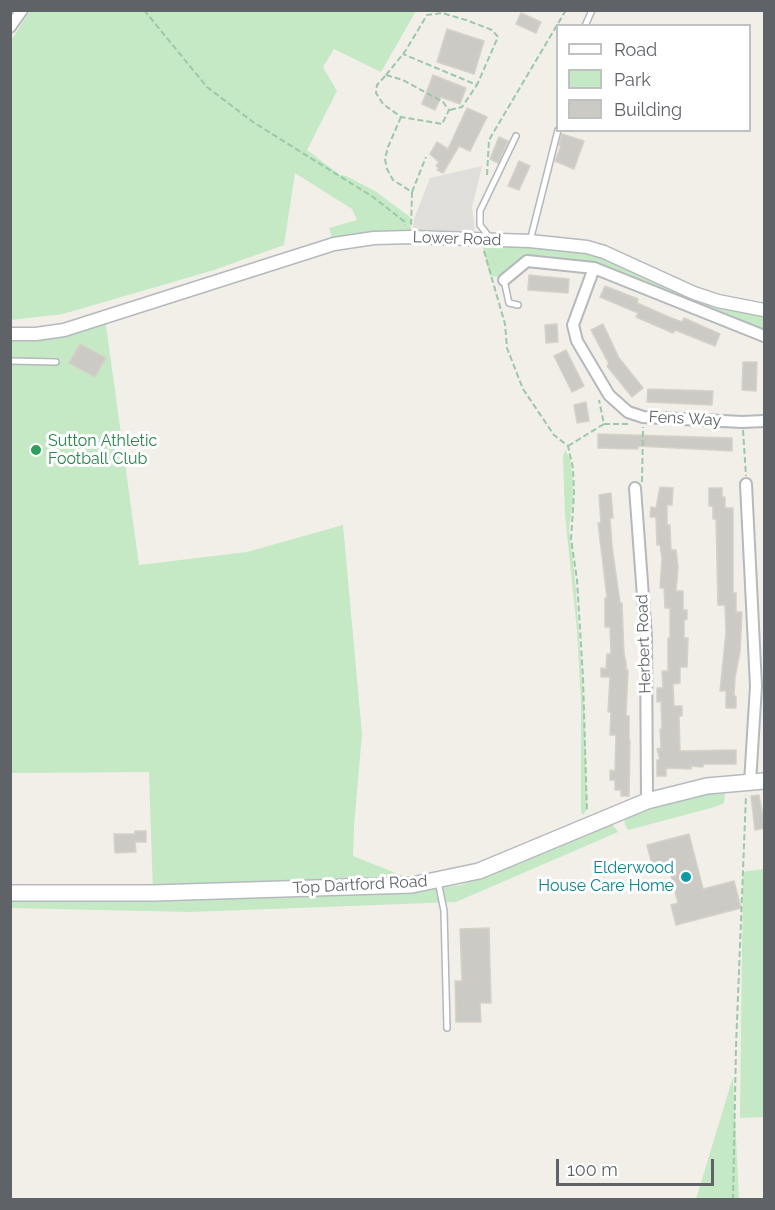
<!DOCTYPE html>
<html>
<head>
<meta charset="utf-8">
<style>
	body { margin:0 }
	#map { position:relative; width:775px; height:1210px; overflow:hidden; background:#f1efe8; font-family:Raleway,sans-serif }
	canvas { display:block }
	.frame { position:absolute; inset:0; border:12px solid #5f6368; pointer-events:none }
	.legend { position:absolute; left:556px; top:24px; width:195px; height:108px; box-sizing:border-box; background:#fff; border:2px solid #bfc1c3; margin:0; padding:8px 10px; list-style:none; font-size:18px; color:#5f6368 }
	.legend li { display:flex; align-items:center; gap:12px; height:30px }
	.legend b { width:30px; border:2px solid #bfc1c3 }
	.scale { position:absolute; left:556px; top:1159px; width:158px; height:27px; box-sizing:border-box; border:3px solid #5f6368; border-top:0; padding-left:8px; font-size:18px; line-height:21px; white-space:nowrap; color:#5f6368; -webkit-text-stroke:4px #fff; paint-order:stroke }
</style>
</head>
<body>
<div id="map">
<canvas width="775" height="1210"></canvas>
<div class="frame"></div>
<ul class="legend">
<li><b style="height:8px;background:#fff"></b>Road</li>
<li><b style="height:16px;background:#c5e8c5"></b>Park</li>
<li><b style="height:16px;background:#cccac5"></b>Building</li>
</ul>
<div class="scale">100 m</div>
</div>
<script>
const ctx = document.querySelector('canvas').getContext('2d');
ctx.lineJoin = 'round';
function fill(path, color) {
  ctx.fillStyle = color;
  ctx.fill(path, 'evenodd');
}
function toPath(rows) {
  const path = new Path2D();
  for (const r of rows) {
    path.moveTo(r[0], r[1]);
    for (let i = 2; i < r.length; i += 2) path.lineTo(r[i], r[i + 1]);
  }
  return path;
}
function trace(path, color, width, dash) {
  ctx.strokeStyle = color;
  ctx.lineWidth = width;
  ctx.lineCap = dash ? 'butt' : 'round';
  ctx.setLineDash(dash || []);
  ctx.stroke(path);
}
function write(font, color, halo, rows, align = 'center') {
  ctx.font = font + ' Raleway,sans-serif';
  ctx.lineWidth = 6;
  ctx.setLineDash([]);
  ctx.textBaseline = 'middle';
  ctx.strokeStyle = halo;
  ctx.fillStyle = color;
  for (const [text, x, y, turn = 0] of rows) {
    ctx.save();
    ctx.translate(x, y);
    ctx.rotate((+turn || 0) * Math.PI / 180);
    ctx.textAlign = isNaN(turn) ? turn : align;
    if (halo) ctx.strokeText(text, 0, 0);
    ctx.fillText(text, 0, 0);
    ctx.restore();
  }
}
const industrial = toPath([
	[482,166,472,207,475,232,480,239,412,237,414,219,430,178]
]);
const green = toPath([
	[30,11,416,11,381,72,334,49,323,67,337,91,307,150,340,175,346,176,375,191,410,217,411,237,334,244,329,228,357,220,352,209,295,173,284,245,214,270,63,314,11,320,10,42],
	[481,240,572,245,694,293,764,310,764,335,594,267,520,261,502,277,490,276],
	[105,318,139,565,247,552,343,525,362,734,354,826,353,856,406,877,214,883,154,893,420,891,461,885,492,874,583,834,612,824,618,832,456,902,190,912,11,908,11,894,153,893,149,772,11,773,11,334],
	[565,450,570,458,572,472,573,500,569,529,575,578,584,708,587,809,583,815,581,812,581,700,577,630,565,515,563,456],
	[722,792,725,795,724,803,715,807,628,830,625,825,624,816,647,807,699,794],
	[764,869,764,1117,740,1118,743,872],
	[733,1077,739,1199,696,1199]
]);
const building = toPath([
	[521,13,541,22,536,33,516,24,521,13],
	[447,29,484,41,474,74,437,62,447,29],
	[433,75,466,88,460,104,441,97,435,110,422,104,433,75],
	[467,108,487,117,470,151,459,146,443,173,437,170,439,168,436,166,439,162,430,154,437,142,448,149,467,108],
	[562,134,584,141,574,169,555,161,561,146,559,145,562,134],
	[499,137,508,141,498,163,490,159,499,137],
	[519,161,530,166,519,190,508,186,519,161],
	[529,275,569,279,568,293,528,290,529,275],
	[605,286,638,299,637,303,669,317,682,322,684,318,720,334,715,346,675,330,673,333,636,317,638,313,600,297,605,286],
	[557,324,558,342,546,343,545,325,557,324],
	[603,324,619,358,643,388,632,397,607,366,609,364,591,330,603,324],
	[80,344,106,358,95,377,69,363,80,344],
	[566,350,584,386,572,392,554,356,566,350],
	[743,362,757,362,756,391,742,390,743,362],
	[648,389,713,391,712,405,647,402,648,389],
	[586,402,589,421,577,423,574,405,586,402],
	[598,434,732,438,732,451,638,446,638,449,598,448,598,434],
	[660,487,673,488,672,505,667,505,667,525,670,525,671,550,676,550,678,567,676,591,683,591,683,610,687,610,687,619,684,620,684,638,688,638,687,667,680,667,680,683,673,684,674,706,682,706,682,716,679,716,680,751,736,750,736,764,703,764,703,767,691,766,691,769,666,768,666,776,657,776,657,760,660,760,657,749,661,748,660,729,662,729,661,701,657,702,657,688,663,688,662,671,668,671,668,638,670,638,670,608,665,608,664,588,660,588,662,558,660,545,657,545,656,517,650,517,651,507,656,508,660,487],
	[709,488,722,488,722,497,725,497,725,508,733,508,733,593,736,593,736,612,742,612,740,652,735,677,734,696,736,696,736,708,726,708,726,691,720,691,726,632,725,605,718,605,716,519,713,519,713,506,709,506,709,488],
	[611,493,613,518,610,518,612,546,620,603,622,603,624,655,626,662,626,670,628,670,626,716,629,716,629,740,630,740,629,796,621,796,621,790,615,790,615,780,610,780,610,770,615,771,616,735,610,735,611,712,608,712,610,677,601,677,601,668,606,669,607,654,611,654,610,627,605,627,605,598,607,598,598,523,601,523,599,495,611,493],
	[759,795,763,816,765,815,765,828,755,830,751,796,759,795],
	[135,831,146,831,146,842,135,842,136,852,115,853,114,834,135,834,135,831],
	[689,834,703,889,734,881,741,908,676,925,671,905,678,903,669,868,654,872,647,845,689,834],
	[489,928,491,1003,480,1003,481,1022,456,1022,455,981,462,981,460,929,489,928]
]);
const path = toPath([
	[144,10,207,87,253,122,373,197,405,222,405,225],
	[386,75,403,54,406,50,427,15,442,13,466,20,492,30,498,37,477,85,403,54],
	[386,75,403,80,443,102,449,110,442,124,401,117,383,104,376,93,377,85,386,75],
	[450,110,462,107,477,85],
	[401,117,388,147,385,159,387,169,393,180,412,192,411,228],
	[487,175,489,140,566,10],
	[412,192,426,157],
	[484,251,505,324,507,348,523,389,554,435,568,446,573,468,574,494,571,539,577,580,583,678,587,812],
	[604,424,631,424],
	[743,430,746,476],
	[568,446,604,424,599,400],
	[642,482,643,427],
	[733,1200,736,1047,746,795]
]);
const service = toPath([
	[585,26,592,10],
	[490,238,480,225,480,211,516,136],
	[530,241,558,130],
	[504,280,509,303,518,305],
	[10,361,56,362],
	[438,881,444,911,447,1028]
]);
const minor = toPath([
	[10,27,22,10],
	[594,268,573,325,577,341,609,395,628,412,643,417,742,422,764,421],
	[504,280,527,261,594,268,764,336],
	[746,484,756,686,750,783],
	[635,488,646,637,647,801]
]);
const tertiary = toPath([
	[10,334,36,334,64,330,334,244,374,238,411,237,530,241,587,247,604,252,694,293,718,301,764,310]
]);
const secondary = toPath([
	[10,893,153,893,412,885,479,871,647,801,707,786,764,781]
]);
const markers = [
	[36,450,6,"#2e9e5b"],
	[686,877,6,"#0f9aa8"]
];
const streetNames = [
	["Lower Road",457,239,2],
	["Fens Way",685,419,3],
	["Herbert Road",644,644,-92],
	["Top Dartford Road",360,885,-3]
];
const leisureNames = [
	["Sutton Athletic",48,441],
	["Football Club",48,459]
];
const cultureNames = [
	["Elderwood",674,868],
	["House Care Home",674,886]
];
fill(industrial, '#e0deda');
fill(green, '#c5e8c5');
fill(building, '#cccac5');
trace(building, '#d6d1c6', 1.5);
trace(service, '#b5b8bc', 8);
trace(minor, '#b5b8bc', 14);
trace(tertiary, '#b5b8bc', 15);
trace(secondary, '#b6babf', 18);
trace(path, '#9cc7a9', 2, [6, 3]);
trace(service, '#fff', 5);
trace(minor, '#fff', 10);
trace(tertiary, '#fff', 12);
trace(secondary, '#fff', 15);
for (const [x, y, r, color] of markers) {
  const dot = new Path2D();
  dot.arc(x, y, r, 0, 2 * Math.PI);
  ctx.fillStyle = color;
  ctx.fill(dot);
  trace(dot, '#fff', 2);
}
write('16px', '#5f6368', '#fff', streetNames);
write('16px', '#27864d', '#fff', leisureNames, 'left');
write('16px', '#0d838f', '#fff', cultureNames, 'right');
</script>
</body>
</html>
